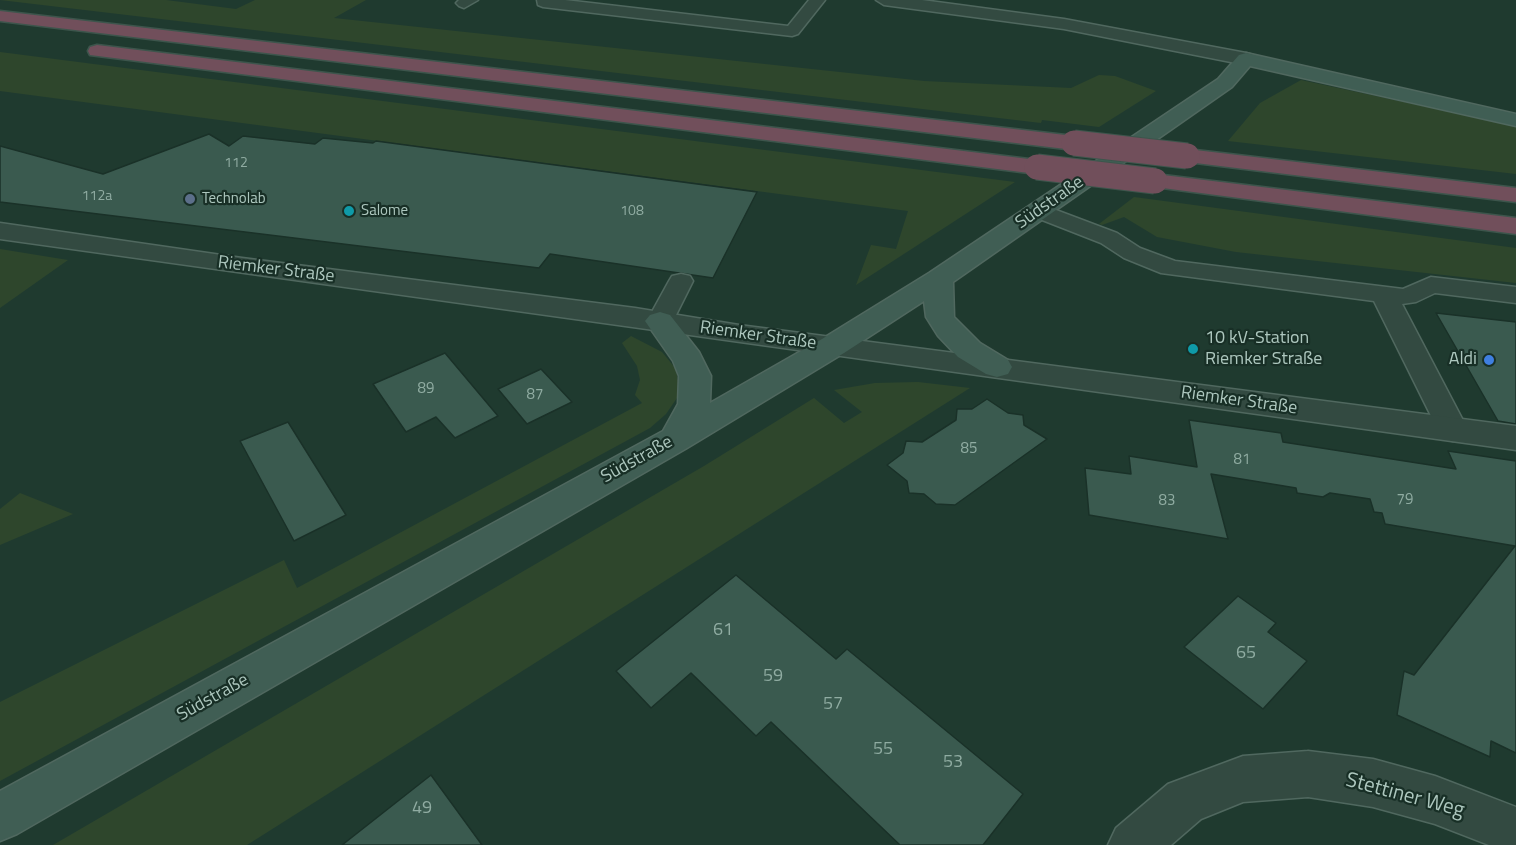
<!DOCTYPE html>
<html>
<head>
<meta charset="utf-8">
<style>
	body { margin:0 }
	canvas { display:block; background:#1f3a2f }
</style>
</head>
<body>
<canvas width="1516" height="845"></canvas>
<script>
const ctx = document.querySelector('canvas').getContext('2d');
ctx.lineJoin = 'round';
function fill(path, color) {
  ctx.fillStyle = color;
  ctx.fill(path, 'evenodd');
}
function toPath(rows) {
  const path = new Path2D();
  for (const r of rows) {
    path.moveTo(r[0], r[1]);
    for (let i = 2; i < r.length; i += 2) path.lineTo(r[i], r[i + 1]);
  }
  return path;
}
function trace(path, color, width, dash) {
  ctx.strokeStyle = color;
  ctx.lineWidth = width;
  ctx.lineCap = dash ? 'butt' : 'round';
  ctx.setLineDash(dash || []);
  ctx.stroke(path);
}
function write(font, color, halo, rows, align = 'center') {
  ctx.font = font + ' "Titillium Web",sans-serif';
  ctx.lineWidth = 4.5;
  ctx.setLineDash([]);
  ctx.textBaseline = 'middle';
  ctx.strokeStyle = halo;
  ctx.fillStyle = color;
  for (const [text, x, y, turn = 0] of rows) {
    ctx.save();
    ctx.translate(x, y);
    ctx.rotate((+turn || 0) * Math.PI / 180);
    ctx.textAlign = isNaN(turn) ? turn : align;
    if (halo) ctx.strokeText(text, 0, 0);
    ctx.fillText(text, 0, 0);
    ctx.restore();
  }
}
const green = toPath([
	[0,0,166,0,236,9,255,0,366,0,334,18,924,81,1071,88,1099,75,1115,76,1156,91,1099,127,1042,120,1041,123],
	[0,52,1015,182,856,285,871,245,896,249,908,211,0,91],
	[1301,80,1516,126,1516,174,1228,141,1260,103],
	[1134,197,1516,248,1516,283,1236,252,1157,237,1124,217,1102,225,1099,224],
	[0,249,68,260,0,308],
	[631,336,662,352,676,369,678,381,677,398,666,414,650,428,0,781,0,702,284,560,297,588,642,403,635,395,640,380,637,366,622,343],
	[918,382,970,388,247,845,53,845,704,466,814,398,844,423,862,412,834,390,875,383],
	[20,493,73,514,0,545,0,509]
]);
const building = toPath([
	[209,134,229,146,243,136,315,144,323,138,373,143,376,141,757,192,713,278,550,254,539,268,0,202,0,146,103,174,209,134],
	[1436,313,1516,322,1516,424,1498,421,1436,313],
	[445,353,498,416,455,438,436,417,406,432,373,384,445,353],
	[541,369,572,402,527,424,498,389,541,369],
	[987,399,1008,413,1023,415,1024,425,1047,439,955,505,936,504,924,494,909,493,907,481,887,465,903,453,906,441,922,442,956,420,957,409,972,409,987,399],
	[1189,420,1281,433,1283,442,1456,469,1448,451,1516,461,1516,753,1491,741,1490,757,1397,715,1404,671,1414,675,1515,546,1385,524,1382,513,1374,512,1370,499,1330,493,1323,497,1297,493,1296,488,1211,474,1228,539,1089,515,1085,468,1131,474,1129,456,1197,467,1189,420],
	[288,422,346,515,294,541,240,441,288,422],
	[736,575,836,659,847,649,1023,794,983,845,900,845,771,722,756,736,691,673,651,708,616,671,736,575],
	[1238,596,1276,623,1268,632,1307,661,1263,709,1184,647,1238,596],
	[431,775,482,845,342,845,431,775]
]);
const lane = toPath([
	[459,0,478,0,464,8,459,6,456,3,459,0],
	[537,0,565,0,788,26,809,0,825,0,798,34,792,36,543,7,538,5,537,0],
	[1040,204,1117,233,1140,248,1175,261,1403,289,1431,277,1516,287,1516,303,1435,293,1416,302,1402,304,1468,430,1464,438,1453,441,1442,438,1438,430,1374,301,1161,273,1124,258,1101,243,1032,216,1029,211,1032,206,1040,204],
	[681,274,690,276,693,281,673,321,669,327,660,329,651,327,647,321,669,281,672,276,681,274]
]);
const street = toPath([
	[876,0,922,0,1064,19,1246,53,1253,55,1255,59,1253,63,1246,65,1064,29,884,5,876,0],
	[0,223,242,258,635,308,739,325,1516,426,1516,450,0,239,0,223],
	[1308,751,1373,759,1435,776,1516,807,1516,845,1489,845,1435,824,1373,807,1308,797,1243,802,1201,819,1171,845,1108,845,1116,828,1168,784,1243,756,1308,751]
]);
const secondary = toPath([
	[1246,53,1516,114,1516,126,1250,66,1232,87,953,282,954,317,980,343,1008,360,1012,367,1008,374,997,377,986,374,958,357,938,336,926,317,924,301,844,353,687,448,17,834,0,841,0,791,663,431,678,404,679,376,673,361,645,321,650,315,660,312,670,315,699,352,711,376,710,403,822,339,929,273,1218,79,1239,55,1246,53]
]);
const highway = toPath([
	[0,11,1074,136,1082,138,1085,143,1082,148,1074,150,0,21,0,11],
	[97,45,1037,160,1045,162,1049,167,1045,172,1037,174,90,55,88,51,90,47,97,45],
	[1187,149,1516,188,1516,202,1179,161,1176,156,1179,151,1187,149],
	[1155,174,1516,218,1516,234,1147,186,1143,181,1147,176,1155,174]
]);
const highwayBridge = toPath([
	[1074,143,1187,156],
	[1037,167,1155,181]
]);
const markers = [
	[190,199,6,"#5c6f8a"],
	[349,211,6,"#0f9aa8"],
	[1193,349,6,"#0f9aa8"],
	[1489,360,6,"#3f7fe0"]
];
const farNumbernames = [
	["112",236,164],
	["112a",97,197],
	["108",632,212]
];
const farPoinames = [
	["Technolab",202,199],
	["Salome",361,211]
];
const numberNames = [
	["89",426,389],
	["87",535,395],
	["85",969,449],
	["81",1242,460],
	["79",1405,500],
	["83",1167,501]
];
const streetNames = [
	["Südstraße",1050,203,-35],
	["Riemker Straße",276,270,7],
	["Riemker Straße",758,336,8],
	["Riemker Straße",1239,401,8],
	["Südstraße",637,460,-29],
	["Südstraße",213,698,-29]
];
const poiNames = [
	["10 kV-Station",1205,339],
	["Riemker Straße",1205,360],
	["Aldi",1477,360,"right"]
];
const nearNumbernames = [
	["61",723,631],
	["65",1246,654],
	["59",773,677],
	["57",833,705],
	["55",883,750],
	["53",953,763],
	["49",422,809]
];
const nearStreetnames = [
	["Stettiner Weg",1405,796,15]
];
fill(green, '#2e462c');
fill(building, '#3a5a4f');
trace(building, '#1a3128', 1.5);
trace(lane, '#50685f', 3);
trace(street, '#50685f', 3);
trace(secondary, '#50685f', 3);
trace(highway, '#3d554c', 3);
fill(lane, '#334a41');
fill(street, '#334a41');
fill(secondary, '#405e54');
fill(highway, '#714f5b');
trace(highwayBridge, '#3d554c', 27, []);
trace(highwayBridge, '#714f5b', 25);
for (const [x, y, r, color] of markers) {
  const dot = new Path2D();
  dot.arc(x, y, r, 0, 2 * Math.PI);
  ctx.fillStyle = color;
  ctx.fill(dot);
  trace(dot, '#182f26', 2);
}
write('14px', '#90aca2', null, farNumbernames);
write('15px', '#adc7be', '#182f26', farPoinames, 'left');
write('15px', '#90aca2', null, numberNames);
write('18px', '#adc7be', '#182f26', streetNames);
write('18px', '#adc7be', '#182f26', poiNames, 'left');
write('18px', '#90aca2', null, nearNumbernames);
write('21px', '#adc7be', '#182f26', nearStreetnames);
</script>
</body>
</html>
